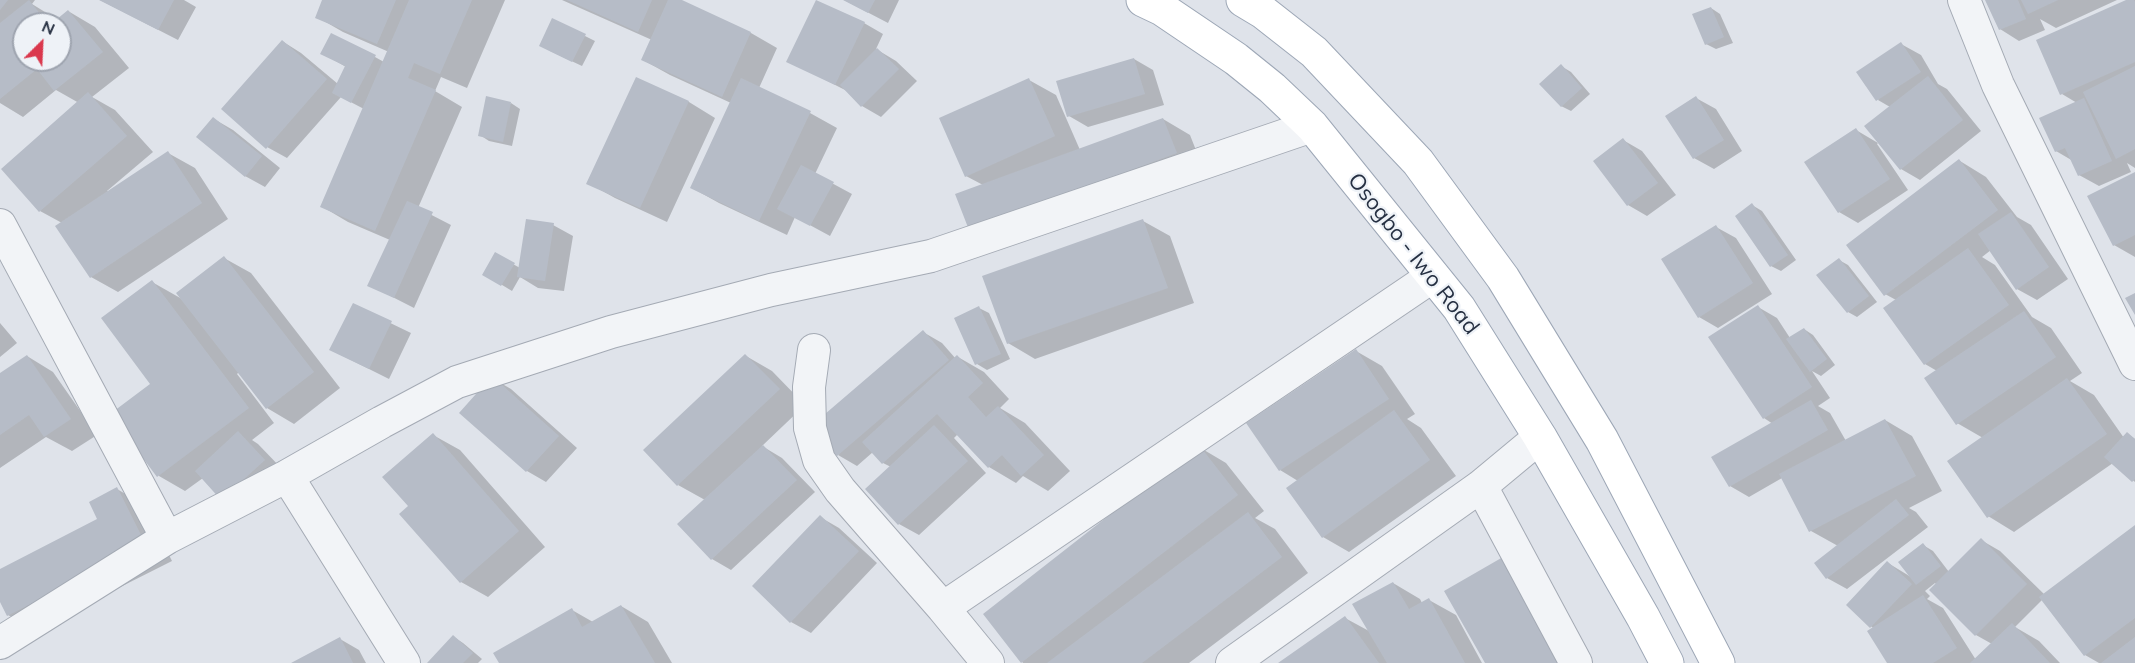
<!DOCTYPE html>
<html>
<head>
<meta charset="utf-8">
<style>
	body { margin:0 }
	#map { position:relative; width:2135px; height:663px; overflow:hidden; background:#dfe3ea; font-family:Mulish,sans-serif }
	canvas { display:block }
	.north { position:absolute; left:12px; top:12px; width:60px; height:60px; box-sizing:border-box; background:#eef2f7; border:2px solid #9ea4af; border-radius:50%; rotate:24deg; font-size:16px; font-weight:700; line-height:24px; text-align:center; color:#263042 }
	.north::after { content:''; display:block; margin:auto; width:21px; height:27px; background:#da384d; clip-path:polygon(50% 0,100% 100%,50% 72%,0 100%) }
</style>
</head>
<body>
<div id="map">
<canvas width="2135" height="663"></canvas>
<div class="north">N</div>
</div>
<script>
const ctx = document.querySelector('canvas').getContext('2d');
ctx.lineJoin = 'round';
function fill(path, color) {
  ctx.fillStyle = color;
  ctx.fill(path, 'evenodd');
}
function toPath(rows) {
  const path = new Path2D();
  for (const r of rows) {
    path.moveTo(r[0], r[1]);
    for (let i = 2; i < r.length; i += 2) path.lineTo(r[i], r[i + 1]);
  }
  return path;
}
function trace(path, color, width, dash) {
  ctx.strokeStyle = color;
  ctx.lineWidth = width;
  ctx.lineCap = dash ? 'butt' : 'round';
  ctx.setLineDash(dash || []);
  ctx.stroke(path);
}
function write(font, color, halo, rows, align = 'center') {
  ctx.font = font + ' Mulish,sans-serif';
  ctx.lineWidth = 4.5;
  ctx.setLineDash([]);
  ctx.textBaseline = 'middle';
  ctx.strokeStyle = halo;
  ctx.fillStyle = color;
  for (const [text, x, y, turn = 0] of rows) {
    ctx.save();
    ctx.translate(x, y);
    ctx.rotate((+turn || 0) * Math.PI / 180);
    ctx.textAlign = isNaN(turn) ? turn : align;
    if (halo) ctx.strokeText(text, 0, 0);
    ctx.fillText(text, 0, 0);
    ctx.restore();
  }
}
const shadow = toPath([
	[0,0,35,0,32,4,58,20,68,11,95,27,129,68,92,97,115,110,153,152,107,191,109,192,168,153,195,168,228,219,118,292,91,277,62,223,40,211,79,103,56,90,23,117,0,103],
	[24,24,60,24,60,60,24,60],
	[100,0,184,0,196,7,178,40],
	[324,0,505,0,467,88,441,77,435,91,462,107,418,208,451,225,414,308,369,285,390,240,348,222,321,206,364,109,341,97,287,158,267,147,282,41,301,53,338,84,346,67,322,53,375,57,384,62,389,52,343,32,317,17],
	[562,0,678,0,751,33,777,48,759,88,810,113,837,128,815,174,852,194,830,236,795,217,787,235,719,203,692,188,731,103,670,75,643,60,652,40],
	[844,0,899,0,888,23],
	[1987,0,2117,0,2056,28,2040,19,2045,30,2019,41,2000,29],
	[2129,0,2135,0,2135,168,2127,163,2131,172,2099,186,2079,175,2073,161,2056,151,2077,103,2062,94],
	[1711,8,1720,14,1733,43,1716,49,1706,44],
	[864,23,883,34,876,49,896,61,917,81,881,117,862,106,847,91,788,61],
	[585,36,595,41,582,66,550,51],
	[1901,44,1921,55,1938,84,1947,89,1981,131,1920,180,1901,169,1890,107,1878,100],
	[1134,59,1153,70,1164,105,1088,127,1069,116],
	[1561,66,1571,72,1590,94,1571,111,1561,106],
	[637,79,689,102,715,118,667,222,615,198,588,183],
	[1029,80,1056,95,1080,150,1163,119,1190,135,1203,168,997,244,983,185,966,176],
	[1696,98,1716,109,1742,151,1714,169,1694,158],
	[511,103,520,109,512,146,489,141,480,135],
	[214,119,233,130,280,168,265,187,245,176],
	[1856,130,1878,143,1877,144,1908,190,1858,223,1839,212],
	[1623,140,1642,151,1676,195,1647,216,1628,205,1595,161],
	[1960,161,1986,177,2017,217,2031,225,2068,279,2037,300,2017,289,1991,250,1982,257,1995,265,2032,317,2051,328,2082,373,2070,381,2094,395,2124,438,2128,434,2135,439,2135,482,2113,463,2014,532,1988,516,1983,438,1957,423,1937,371,1925,364,1896,300,1885,294],
	[2135,173,2135,257,2114,245],
	[1752,205,1762,211,1796,260,1781,271,1771,266],
	[1143,221,1170,236,1194,303,1035,359,1008,343],
	[553,225,573,236,564,291,538,288,520,277,512,291,484,274,495,254,520,268],
	[1716,227,1736,238,1772,294,1718,328,1699,317],
	[224,258,251,273,340,388,294,424,267,408,239,372,237,374,274,423,252,440,258,444,284,471,241,510,203,478,185,491,159,476,152,385,152,282,182,299],
	[1839,260,1848,265,1877,302,1857,317,1848,312],
	[353,305,411,333,389,379,331,350],
	[1758,307,1777,318,1790,338,1804,329,1813,335,1835,365,1821,376,1812,371,1830,398,1818,406,1830,413,1846,441,1885,420,1912,436,1942,491,1909,508,1916,512,1928,527,1847,589,1827,578,1838,546,1811,531,1782,478,1749,497,1730,486,1773,424,1764,418],
	[979,308,989,313,1010,359,987,370,977,364],
	[0,323,17,343,0,357],
	[923,332,942,343,956,359,958,357,984,372,1009,399,1000,408,1025,423,1070,471,1048,491,1023,476,1016,483,989,467,958,434,954,438,986,473,919,535,899,524,891,467,883,463,873,452,857,466,838,455],
	[1356,351,1382,366,1415,414,1407,419,1421,428,1456,476,1349,552,1323,537,1298,481,1280,470],
	[27,356,53,372,97,435,72,451,46,437,0,468,0,375],
	[746,356,772,371,805,405,762,446,782,458,815,492,731,570,712,559,705,500,678,485],
	[492,378,511,389,577,448,546,482,527,471,461,413],
	[433,435,460,450,545,547,488,597,461,582,410,506],
	[1199,447,1226,463,1264,511,1255,518,1275,529,1308,573,1189,663,1023,663,985,615],
	[117,489,144,505,172,561,35,630,8,615,0,598,0,571,99,520],
	[820,517,839,528,877,563,811,633,791,622],
	[2135,527,2135,663,2099,663,2085,655,2043,599,2015,627,2039,641,2060,663,1889,663,1873,628,1848,605,1888,563,1911,577,1923,545,1933,551,1949,572,1981,540,2000,551,2045,595],
	[1935,583,1937,585,1931,590,1976,635,1992,644,1976,660,1943,608,1927,599,1930,596,1925,591],
	[1393,583,1420,599,1422,603,1429,600,1456,615,1482,663,1281,663,1345,618,1369,631],
	[621,606,648,622,672,663,501,663,572,610,593,622],
	[454,637,463,643,482,659,478,663,429,663],
	[340,639,359,650,366,663,294,663]
]);
const building = toPath([
	[0,0,8,0,0,10],
	[29,0,48,24,24,24,24,60,60,60,60,24,51,24,68,10,103,52,54,91,37,69,0,99,0,23],
	[99,0,174,0,158,30],
	[322,0,396,0,377,44,315,18],
	[409,0,472,0,440,74,414,63,408,78,436,90,375,231,320,207],
	[567,0,652,0,638,32],
	[668,0,682,0,751,32,722,97,641,60],
	[816,0,865,22,835,85,786,62],
	[843,0,875,0,868,13],
	[1985,0,2018,0,2026,19,1999,30],
	[2021,0,2058,0,2028,14],
	[2126,0,2134,0,2135,2,2135,62,2060,95,2036,40],
	[1711,7,1724,37,1705,45,1692,14],
	[552,18,586,34,572,62,539,46],
	[331,33,376,55,351,103,332,93,345,66,320,54],
	[282,40,327,79,266,149,221,109],
	[1901,42,1921,72,1876,101,1856,72],
	[877,48,899,69,861,107,840,85],
	[1134,58,1145,94,1067,117,1056,81],
	[1561,64,1582,88,1561,107,1539,84],
	[2135,66,2135,149,2116,159,2083,92],
	[1928,76,1963,120,1900,170,1864,126],
	[636,77,689,101,640,208,586,184],
	[741,78,811,111,759,221,690,188],
	[1029,78,1055,136,965,177,939,118],
	[88,92,127,136,39,212,1,169],
	[486,96,511,102,503,142,478,136],
	[1696,96,1724,140,1693,159,1665,116],
	[2084,98,2112,161,2078,176,2065,148,2055,152,2039,118],
	[213,117,262,156,245,177,196,137],
	[1163,118,1177,153,969,230,955,194],
	[1856,128,1890,179,1838,213,1804,162],
	[1623,138,1658,183,1627,206,1593,161],
	[168,151,202,203,90,278,55,226],
	[1959,159,1998,210,1884,296,1846,245],
	[801,165,834,182,810,226,777,209],
	[2135,172,2135,235,2113,246,2087,196],
	[407,201,433,212,394,298,367,286],
	[1752,203,1788,255,1770,267,1735,216],
	[2011,212,2049,267,2016,290,1978,234],
	[526,219,554,223,545,281,517,277],
	[1143,219,1168,288,1007,344,982,276],
	[1716,225,1753,283,1698,318,1661,259],
	[1968,248,2009,305,1924,365,1883,308],
	[495,252,515,263,501,286,482,275],
	[224,256,314,372,266,409,176,293],
	[1839,258,1869,296,1847,313,1816,275],
	[152,280,249,408,157,477,110,414,150,384,101,318],
	[2135,293,2135,315,2125,298],
	[353,303,392,321,369,369,329,350],
	[1758,305,1812,387,1763,419,1708,337],
	[979,306,1001,354,975,365,954,318],
	[2024,311,2056,357,1956,425,1924,378],
	[1804,328,1827,359,1810,372,1786,339],
	[923,330,949,360,837,456,811,426],
	[1356,349,1389,399,1279,471,1246,423],
	[745,354,780,389,677,486,643,450],
	[27,355,71,419,44,437,29,415,0,435,0,373],
	[957,355,983,383,968,397,986,417,998,406,1044,455,1021,476,1002,455,988,468,937,414,882,464,862,442],
	[492,376,559,436,526,472,459,413],
	[2067,378,2107,434,1987,518,1947,461],
	[1811,400,1828,430,1729,487,1711,457],
	[1394,410,1430,460,1322,538,1286,488],
	[1885,419,1916,476,1809,532,1779,474],
	[934,425,968,461,898,525,865,489],
	[238,431,265,460,221,500,195,471],
	[2127,432,2135,439,2135,479,2132,482,2104,457],
	[433,433,519,531,460,583,399,514,408,506,382,477],
	[763,445,797,480,711,560,677,524],
	[1199,445,1238,495,1021,663,983,614],
	[117,487,146,545,7,616,0,602,0,569,97,519,89,502],
	[1896,499,1909,515,1826,579,1814,563],
	[1248,512,1282,557,1142,663,1047,663],
	[820,515,859,551,790,623,752,586],
	[2135,525,2135,618,2084,656,2039,597],
	[1981,538,2027,584,1975,636,1929,590],
	[1923,543,1941,566,1916,585,1898,562],
	[1503,557,1564,663,1485,663,1444,591],
	[1887,561,1912,584,1870,628,1846,605],
	[1393,582,1409,609,1429,598,1465,663,1387,663,1352,604],
	[1923,595,1957,648,1933,663,1887,663,1867,631],
	[621,605,655,663,499,663,493,653,572,608,582,627],
	[1345,616,1379,663,1278,663],
	[2012,623,2050,663,1970,663],
	[453,635,473,653,463,663,427,663],
	[340,637,353,663,291,663],
	[2135,637,2135,663,2101,663]
]);
const street = toPath([
	[1964,0,1998,85,2135,364],
	[0,225,167,538],
	[814,350,809,387,810,428,819,460,840,490,943,608,988,663],
	[287,476,404,663],
	[1481,486,1576,663],
	[943,608,1433,276],
	[0,643,167,538,287,476,382,422,457,382,611,332,771,290,931,256,1312,126],
	[1232,663,1481,486,1540,437]
]);
const primary = toPath([
	[1143,0,1162,9,1236,59,1272,88,1312,126,1459,308,1540,437,1643,617,1667,663],
	[1243,0,1263,12,1314,52,1418,162,1503,278,1602,440,1718,663]
]);
const streetNames = [
	["Osogbo - Iwo Road",1413,254,52]
];
fill(shadow, '#0003');
fill(building, '#b6bcc7');
trace(street, '#a4aab4', 34);
trace(primary, '#9da7b6', 35);
trace(street, '#f2f4f7', 32);
trace(primary, '#fff', 33);
write('22px', '#263042', '#eef2f7', streetNames);
</script>
</body>
</html>
